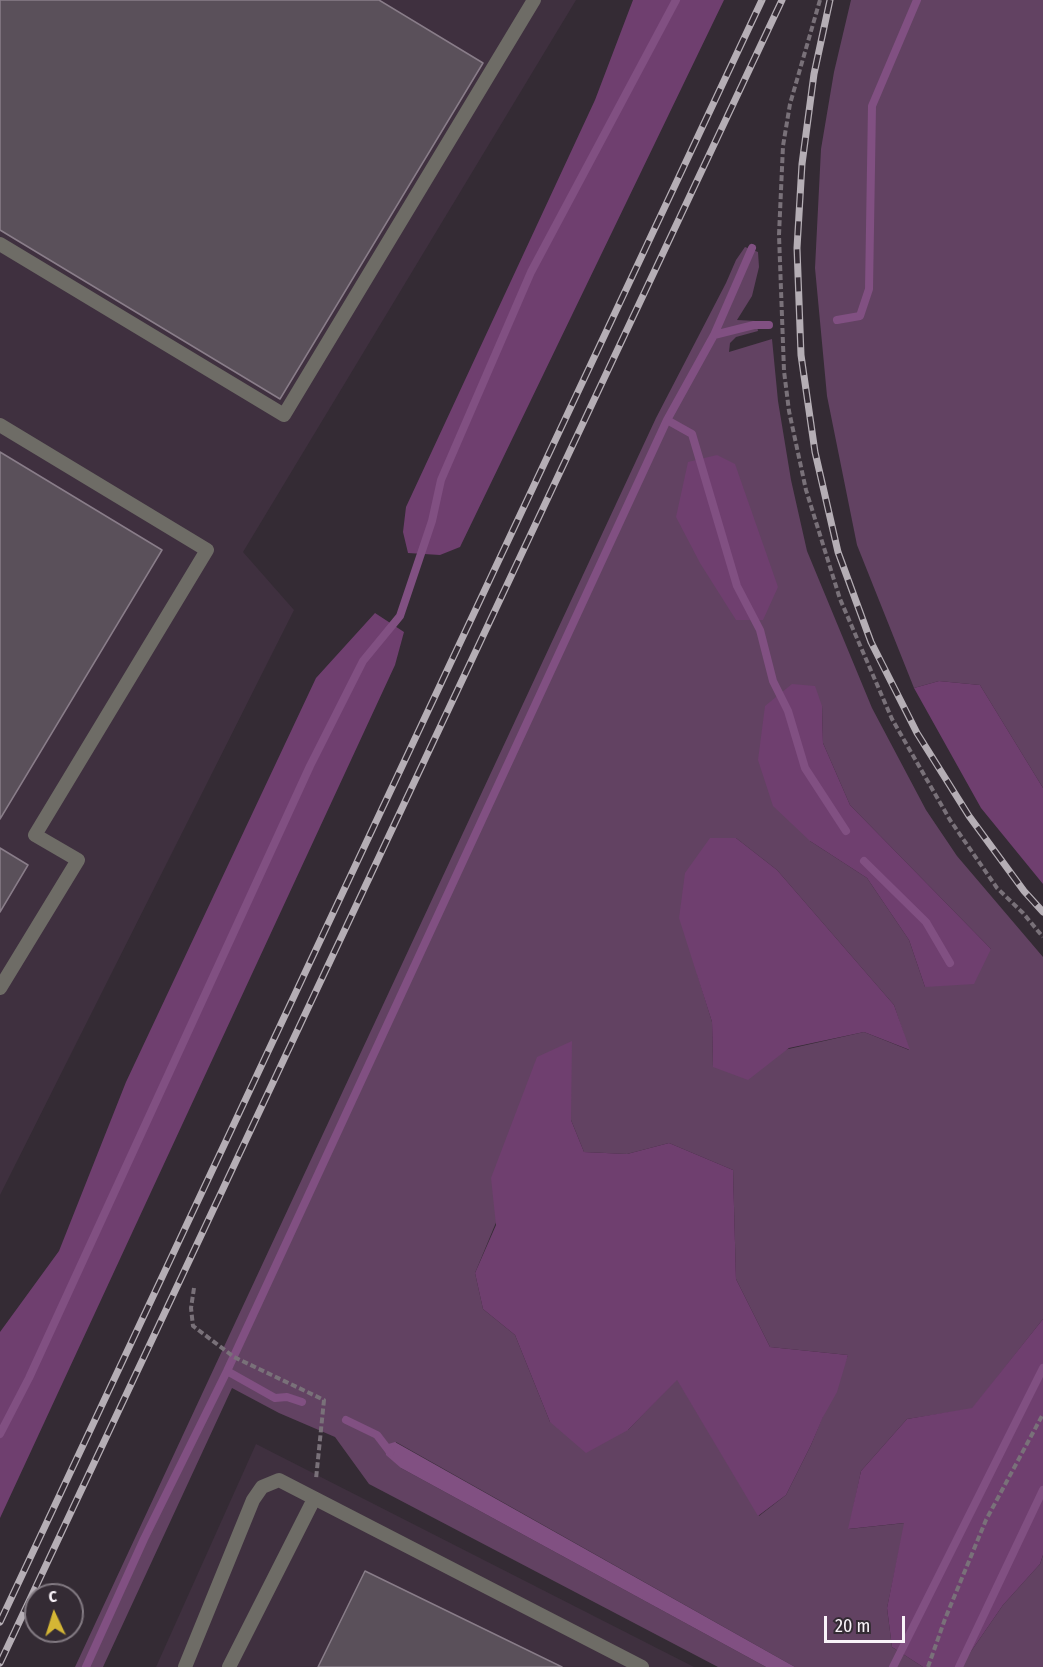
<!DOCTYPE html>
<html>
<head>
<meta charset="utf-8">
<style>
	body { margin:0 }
	#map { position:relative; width:1043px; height:1667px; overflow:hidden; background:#342b34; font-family:"Fira Sans Condensed",sans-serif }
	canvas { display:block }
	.north { position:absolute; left:24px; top:1583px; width:60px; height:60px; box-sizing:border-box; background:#342b34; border:2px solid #837b83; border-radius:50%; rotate:356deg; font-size:16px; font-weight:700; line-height:24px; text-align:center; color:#f9f3f9 }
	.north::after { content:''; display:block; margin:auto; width:21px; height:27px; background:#d4b635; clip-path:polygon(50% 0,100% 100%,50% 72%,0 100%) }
	.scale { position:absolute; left:824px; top:1616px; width:81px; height:27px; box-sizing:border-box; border:3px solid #f9f3f9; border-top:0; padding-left:8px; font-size:18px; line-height:21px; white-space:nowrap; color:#f9f3f9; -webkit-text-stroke:4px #342b34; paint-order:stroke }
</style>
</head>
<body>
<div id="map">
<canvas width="1043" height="1667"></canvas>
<div class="north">С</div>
<div class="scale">20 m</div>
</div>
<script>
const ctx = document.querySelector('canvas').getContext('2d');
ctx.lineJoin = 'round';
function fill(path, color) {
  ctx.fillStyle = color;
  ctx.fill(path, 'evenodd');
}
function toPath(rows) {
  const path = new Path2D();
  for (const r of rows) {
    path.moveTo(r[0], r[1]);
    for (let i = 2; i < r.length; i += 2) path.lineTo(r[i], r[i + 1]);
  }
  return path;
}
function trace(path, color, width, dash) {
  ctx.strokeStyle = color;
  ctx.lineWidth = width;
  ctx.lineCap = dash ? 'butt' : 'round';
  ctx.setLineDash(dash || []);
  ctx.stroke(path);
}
const built = toPath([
	[0,0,576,0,243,552,294,610,0,1195],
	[256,1444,694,1667,156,1667]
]);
const green = toPath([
	[851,0,1043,0,1043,788,980,685,939,681,914,688,857,545,827,396,815,268,821,149,834,72],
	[745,247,758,252,759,267,752,296,737,320,756,321,758,331,736,337,730,343,729,352,772,339,778,401,791,480,807,551,872,708,926,810,957,856,1043,957,1043,1319,972,1409,907,1419,861,1471,849,1529,905,1523,887,1608,892,1647,923,1667,795,1667,396,1442,401,1468,766,1667,718,1667,369,1484,335,1437,279,1413,232,1388,103,1667,75,1667,656,418,726,283,736,260],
	[822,706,823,743,850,805,991,949,925,987,909,940,867,878,810,841],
	[736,838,777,870,894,1005,909,1050,864,1032,713,1066,712,1022,697,973],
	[571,1042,571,1120,584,1152,627,1154,669,1143,733,1170,736,1279,770,1347,848,1355,811,1445,786,1495,759,1516,677,1379,628,1430,550,1422,515,1335,483,1309,475,1273],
	[1043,1555,1043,1667,959,1667,963,1663,1003,1605,1040,1564]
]);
const forest = toPath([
	[633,0,724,0,460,547,440,555,408,553,403,532,406,507,595,100],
	[717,455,735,464,778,587,763,620,736,620,700,563,676,517,688,462],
	[375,613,404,632,395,665,0,1518,0,1332,59,1251,126,1082,316,678],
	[939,681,980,685,1043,788,1043,884,981,808,914,688],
	[792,684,815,686,822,706,823,743,850,805,991,949,974,984,925,987,909,940,867,878,810,841,773,806,758,760,765,706],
	[710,838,736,838,777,870,894,1005,910,1050,864,1032,789,1048,748,1080,713,1067,712,1022,679,918,685,873],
	[572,1041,571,1120,584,1152,627,1154,669,1143,733,1170,736,1279,770,1347,848,1355,837,1392,823,1417,811,1445,786,1495,758,1516,677,1380,628,1430,586,1453,550,1422,515,1335,483,1309,475,1273,496,1225,491,1178,537,1057],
	[1043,1319,1043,1555,1040,1564,1003,1605,963,1663,959,1667,923,1667,892,1647,887,1608,904,1523,848,1529,861,1471,907,1419,972,1408]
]);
const water = toPath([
	[395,1442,795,1667,766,1667,401,1468,386,1455,385,1445]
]);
const stream = toPath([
	[837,320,860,316,869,289,872,106,917,0],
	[714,335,752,248],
	[667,420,692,434,737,586,760,630,773,681,788,711,805,768,846,831],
	[864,861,926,922,950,963],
	[227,1371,275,1398,287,1397,302,1402],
	[346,1420,377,1435,390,1452],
	[0,1434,29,1378,310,766,363,661,400,616,432,521,441,480,531,272,676,0],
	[86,1667,144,1539,227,1371,667,420,714,335,754,325,769,325],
	[893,1667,1043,1368],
	[959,1667,1043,1490]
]);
const building = toPath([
	[0,0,379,0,483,63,280,399,0,230,0,0],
	[0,452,162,550,0,819,0,452],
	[0,848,28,865,0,912,0,848],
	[365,1571,562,1667,318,1667,365,1571]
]);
const path = toPath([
	[820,0,790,104,783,146,779,235,784,371,789,411,806,490,840,599,892,719,950,820,997,888,1023,913,1043,937],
	[194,1288,191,1308,193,1326,234,1357,324,1400,316,1479],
	[928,1667,945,1619,986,1520,1043,1414]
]);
const lane = toPath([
	[0,244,284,415,534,0],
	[0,425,207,550,35,835,78,860,0,988],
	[185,1667,253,1500,262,1487,279,1480,642,1667],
	[229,1667,314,1499]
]);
const rail = toPath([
	[830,0,814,74,802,164,797,248,801,355,815,452,838,552,871,642,917,733,969,816,1024,891,1043,912],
	[0,1622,762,0],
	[0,1663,782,0]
]);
fill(built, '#3f303f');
fill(green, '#624262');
fill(forest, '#6f3f6f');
fill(water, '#815082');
trace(stream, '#815082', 8);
fill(building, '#5a505a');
trace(building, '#897d89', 1.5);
trace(path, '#797179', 4, [6, 3]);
trace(lane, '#6e6c66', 14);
trace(rail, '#b5aeb5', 7);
trace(rail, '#342b34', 4.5, [14]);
</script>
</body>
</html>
